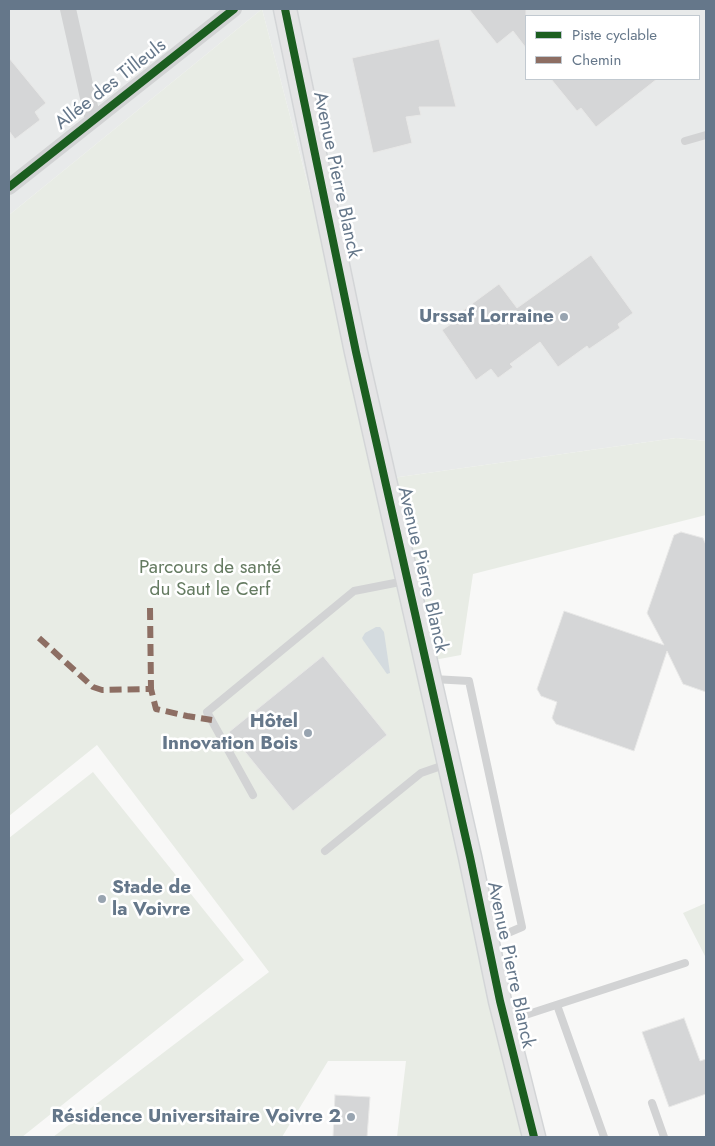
<!DOCTYPE html>
<html>
<head>
<meta charset="utf-8">
<style>
	body { margin:0 }
	#map { position:relative; width:715px; height:1146px; overflow:hidden; background:#f8f8f7; font-family:Jost,sans-serif }
	canvas { display:block }
	.frame { position:absolute; inset:0; border:10px solid #65778a; pointer-events:none }
	.legend { position:absolute; left:525px; top:15px; width:175px; height:65px; box-sizing:border-box; background:#fff; border:1px solid #c1c9d0; margin:0; padding:6px 9px; list-style:none; font-size:15px; color:#65778a }
	.legend li { display:flex; align-items:center; gap:10px; height:25px }
	.legend b { width:25px; border:1px solid #c1c9d0 }
</style>
</head>
<body>
<div id="map">
<canvas width="715" height="1146"></canvas>
<div class="frame"></div>
<ul class="legend">
<li><b style="height:6px;background:#1b5e20"></b>Piste cyclable</li>
<li><b style="height:6px;background:#8d6e63"></b>Chemin</li>
</ul>
</div>
<script>
const ctx = document.querySelector('canvas').getContext('2d');
ctx.lineJoin = 'round';
function fill(path, color) {
  ctx.fillStyle = color;
  ctx.fill(path, 'evenodd');
}
function toPath(rows) {
  const path = new Path2D();
  for (const r of rows) {
    path.moveTo(r[0], r[1]);
    for (let i = 2; i < r.length; i += 2) path.lineTo(r[i], r[i + 1]);
  }
  return path;
}
function trace(path, color, width, dash) {
  ctx.strokeStyle = color;
  ctx.lineWidth = width;
  ctx.lineCap = dash ? 'butt' : 'round';
  ctx.setLineDash(dash || []);
  ctx.stroke(path);
}
function write(font, color, halo, rows, align = 'center') {
  ctx.font = font + ' Jost,sans-serif';
  ctx.lineWidth = 5;
  ctx.setLineDash([]);
  ctx.textBaseline = 'middle';
  ctx.strokeStyle = halo;
  ctx.fillStyle = color;
  for (const [text, x, y, turn = 0] of rows) {
    ctx.save();
    ctx.translate(x, y);
    ctx.rotate((+turn || 0) * Math.PI / 180);
    ctx.textAlign = isNaN(turn) ? turn : align;
    if (halo) ctx.strokeText(text, 0, 0);
    ctx.fillText(text, 0, 0);
    ctx.restore();
  }
}
const built = toPath([
	[9,9,706,9,706,441,676,438,385,479,262,9,9,215],
	[526,16,699,16,699,79,526,79]
]);
const green = toPath([
	[262,9,385,479,676,438,706,441,706,515,473,574,461,655,423,662,539,1137,397,1137,406,1061,328,1061,282,1137,53,1137,269,972,97,745,9,816,9,215],
	[93,772,244,960,22,1137,9,1137,9,838],
	[706,903,706,958,683,913]
]);
const water = toPath([
	[376,627,380,627,384,632,390,673,387,674,363,640,362,638,365,633]
]);
const building = toPath([
	[469,9,526,9,526,48,513,31,497,44,469,9],
	[439,39,456,107,419,107,421,115,406,117,412,143,373,153,352,58,439,39],
	[9,58,46,103,35,112,40,120,15,139,9,131,9,58],
	[551,79,657,79,596,127,581,108,577,111,551,79],
	[591,255,633,313,618,324,620,328,589,349,587,346,558,367,540,342,510,364,513,367,498,378,491,369,476,380,442,330,457,320,454,317,499,284,517,308,591,255],
	[681,532,703,538,706,545,706,692,683,684,667,651,634,751,556,724,552,718,557,702,541,696,537,689,564,611,664,645,647,613,674,535,681,532],
	[323,656,387,735,293,811,229,732,323,656],
	[684,1018,700,1061,706,1059,706,1094,669,1107,642,1032,684,1018],
	[335,1095,370,1097,367,1137,333,1137,335,1095]
]);
const lane = toPath([
	[685,141,706,135],
	[433,679,469,681,522,927,489,941],
	[253,795,207,712,354,591,405,581],
	[325,851,421,773,447,764],
	[557,1005,604,1137],
	[507,1021,685,963],
	[652,1103,664,1137]
]);
const street = toPath([
	[68,9,93,120],
	[9,187,234,9]
]);
const secondary = toPath([
	[285,9,356,352,470,857,500,1001,534,1137]
]);
const quiet = toPath([
	[150,608,151,689],
	[39,638,93,687,102,690,151,689,156,709,187,716,212,720]
]);
const cycleway = toPath([
	[285,9,356,352,470,857,500,1001,534,1137],
	[9,187,234,9]
]);
const markers = [
	[564,317,5,"#98a4b0"],
	[308,733,5,"#98a4b0"],
	[102,899,5,"#98a4b0"],
	[351,1117,5,"#98a4b0"]
];
const streetNames = [
	["Allée des Tilleuls",111,85,-38],
	["Avenue Pierre Blanck",336,175,78],
	["Avenue Pierre Blanck",422,570,77],
	["Avenue Pierre Blanck",510,965,78]
];
const poiNames = [
	["Urssaf Lorraine",554,317],
	["Hôtel",298,722],
	["Innovation Bois",298,744],
	["Stade de",112,888,"left"],
	["la Voivre",112,910,"left"],
	["Résidence Universitaire Voivre 2",341,1117]
];
const parkNames = [
	["Parcours de santé",210,568],
	["du Saut le Cerf",210,590]
];
fill(built, '#e8eaea');
fill(green, '#e8ece5');
fill(water, '#d4dbdf');
fill(building, '#d5d6d7');
trace(building, '#e8e8e7', 1);
trace(secondary, '#d3d5d7', 25);
trace(lane, '#d2d3d4', 8);
trace(street, '#d2d3d4', 16);
trace(secondary, '#e4e4e5', 22);
trace(quiet, '#8d6e63', 6, [12, 6]);
trace(cycleway, '#1b5e20', 8);
for (const [x, y, r, color] of markers) {
  const dot = new Path2D();
  dot.arc(x, y, r, 0, 2 * Math.PI);
  ctx.fillStyle = color;
  ctx.fill(dot);
  trace(dot, '#fff', 2);
}
write('19px', '#65778a', '#fff', streetNames);
write('bold 19px', '#65778a', '#fff', poiNames, 'right');
write('19px', '#657b61', '#fff', parkNames);
</script>
</body>
</html>
